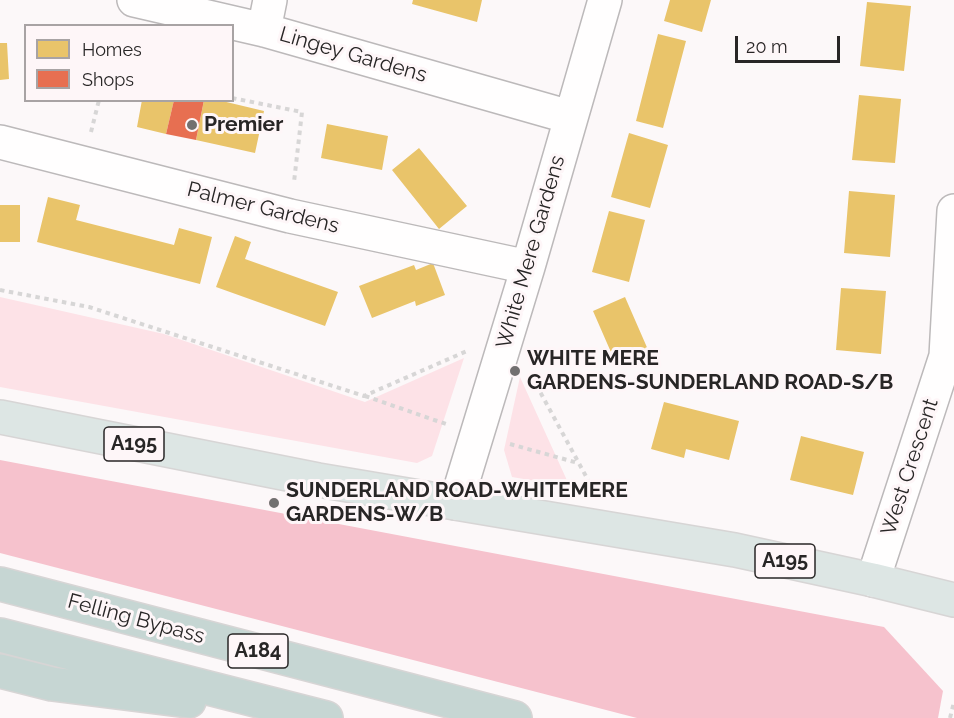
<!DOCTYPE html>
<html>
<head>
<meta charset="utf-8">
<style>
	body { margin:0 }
	#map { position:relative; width:954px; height:718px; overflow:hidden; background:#fcf8f9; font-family:Raleway,sans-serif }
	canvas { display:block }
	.legend { position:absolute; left:24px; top:24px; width:210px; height:78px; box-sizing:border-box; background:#fef6f8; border:2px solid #a8a3a4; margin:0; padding:8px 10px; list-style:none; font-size:18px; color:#282626 }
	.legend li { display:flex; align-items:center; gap:12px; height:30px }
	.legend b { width:30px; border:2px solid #a8a3a4 }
	.scale { position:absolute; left:735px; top:36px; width:105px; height:27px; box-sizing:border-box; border:3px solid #282626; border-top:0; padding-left:8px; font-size:18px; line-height:21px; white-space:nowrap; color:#282626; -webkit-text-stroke:4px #fef6f8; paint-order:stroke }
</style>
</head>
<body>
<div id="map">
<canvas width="954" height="718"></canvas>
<ul class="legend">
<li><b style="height:16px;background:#e9c46a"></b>Homes</li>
<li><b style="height:16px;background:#e76f51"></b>Shops</li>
</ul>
<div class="scale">20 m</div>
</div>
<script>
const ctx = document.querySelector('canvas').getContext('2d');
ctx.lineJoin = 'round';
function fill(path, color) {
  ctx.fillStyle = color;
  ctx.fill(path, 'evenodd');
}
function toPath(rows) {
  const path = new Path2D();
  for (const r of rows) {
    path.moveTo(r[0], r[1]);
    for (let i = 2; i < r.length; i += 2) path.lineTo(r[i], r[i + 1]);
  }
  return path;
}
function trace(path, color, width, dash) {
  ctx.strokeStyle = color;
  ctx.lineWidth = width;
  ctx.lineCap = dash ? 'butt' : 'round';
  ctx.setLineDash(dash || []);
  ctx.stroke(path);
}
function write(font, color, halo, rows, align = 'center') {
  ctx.font = font + ' Raleway,sans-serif';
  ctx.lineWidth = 6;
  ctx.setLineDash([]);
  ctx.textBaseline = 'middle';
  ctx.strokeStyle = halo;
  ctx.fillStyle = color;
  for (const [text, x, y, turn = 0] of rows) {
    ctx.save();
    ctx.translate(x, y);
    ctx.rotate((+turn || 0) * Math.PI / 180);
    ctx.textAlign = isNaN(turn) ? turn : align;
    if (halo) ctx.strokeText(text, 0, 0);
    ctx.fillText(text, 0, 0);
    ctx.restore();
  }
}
const green = toPath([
	[0,297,164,334,365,402,464,358,432,456,417,463,0,387],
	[520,377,570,487,512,477,504,450]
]);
const forest = toPath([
	[0,460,884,627,943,691,938,718,637,718,0,553]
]);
const homes = toPath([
	[413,0,482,0,477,22,412,4],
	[670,0,711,0,702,32,664,21],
	[867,2,911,6,904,71,860,66],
	[658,34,686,41,663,128,636,121],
	[0,43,7,43,9,79,0,80],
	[859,95,901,99,895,163,852,160],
	[142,100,174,100,166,134,137,127],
	[204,100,218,100,264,111,255,153,196,140],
	[327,124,388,136,382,170,321,158],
	[629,133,668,145,650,208,611,197],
	[419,148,467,206,439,229,392,170],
	[849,191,895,195,890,257,844,253],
	[48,197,80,205,76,220,174,245,179,228,212,237,200,284,37,242],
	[0,205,20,205,20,242,0,242],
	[609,211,645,220,629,282,592,272],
	[235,236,251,242,245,259,338,292,325,326,216,287],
	[433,263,445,295,416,306,415,301,372,318,359,286,414,265,416,270],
	[841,288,886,291,881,354,836,350],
	[625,297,649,352,617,366,593,311],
	[664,402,739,421,729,460,686,449,684,458,651,449],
	[801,436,864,452,853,495,790,480]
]);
const shops = toPath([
	[174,100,204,100,196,140,166,134]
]);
const path = toPath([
	[232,98,302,112,294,182],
	[91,132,99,100],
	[0,290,89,307,364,396,467,351],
	[532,377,594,491],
	[365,396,446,424],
	[510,444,578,463],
	[950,718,954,702]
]);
const street = toPath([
	[134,0,264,30,570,117],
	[264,30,270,0],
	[0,142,290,216,528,267],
	[456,503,528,267,605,0],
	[873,580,946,356,954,211]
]);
const primary = toPath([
	[0,417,318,480,735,550,873,580,954,600]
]);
const highway = toPath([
	[0,584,515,718],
	[0,635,326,718],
	[0,671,52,684,189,701]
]);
const markers = [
	[192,125,6,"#727070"],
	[515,371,6,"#727070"],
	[274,503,6,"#727070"]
];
const shields = [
	[134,444,60],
	[785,561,60],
	[258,651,60]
];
const shieldNames = [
	["A195",134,444],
	["A195",785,561],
	["A184",258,651]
];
const streetNames = [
	["Lingey Gardens",353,55,16],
	["Palmer Gardens",263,208,14],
	["White Mere Gardens",531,252,-74],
	["West Crescent",910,467,-72],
	["Felling Bypass",136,619,15]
];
const poiNames = [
	["Premier",204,125],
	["WHITE MERE",527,359],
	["GARDENS-SUNDERLAND ROAD-S/B",527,383],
	["SUNDERLAND ROAD-WHITEMERE",286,491],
	["GARDENS-W/B",286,515]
];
fill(green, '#fde2e7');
fill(forest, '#f6c2cd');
fill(homes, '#e9c46a');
fill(shops, '#e76f51');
trace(street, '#bcb9ba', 36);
trace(primary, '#d7d5d5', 36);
trace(highway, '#d7d5d5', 36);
trace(path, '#d7d6d6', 4, [4.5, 4.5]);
trace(street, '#fffefe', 33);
trace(primary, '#dde6e4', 33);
trace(highway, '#c6d6d3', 33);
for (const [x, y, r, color] of markers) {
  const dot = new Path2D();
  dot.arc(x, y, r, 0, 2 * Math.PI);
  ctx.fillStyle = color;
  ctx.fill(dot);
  trace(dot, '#fef6f8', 2);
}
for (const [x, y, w] of shields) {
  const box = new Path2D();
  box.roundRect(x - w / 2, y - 17, w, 34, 4.5);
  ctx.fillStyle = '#fef6f8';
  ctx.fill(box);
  trace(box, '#282626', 1.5);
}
write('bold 20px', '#282626', null, shieldNames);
write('21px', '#282626', '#fef6f8', streetNames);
write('bold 21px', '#282626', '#fef6f8', poiNames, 'left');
</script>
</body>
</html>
